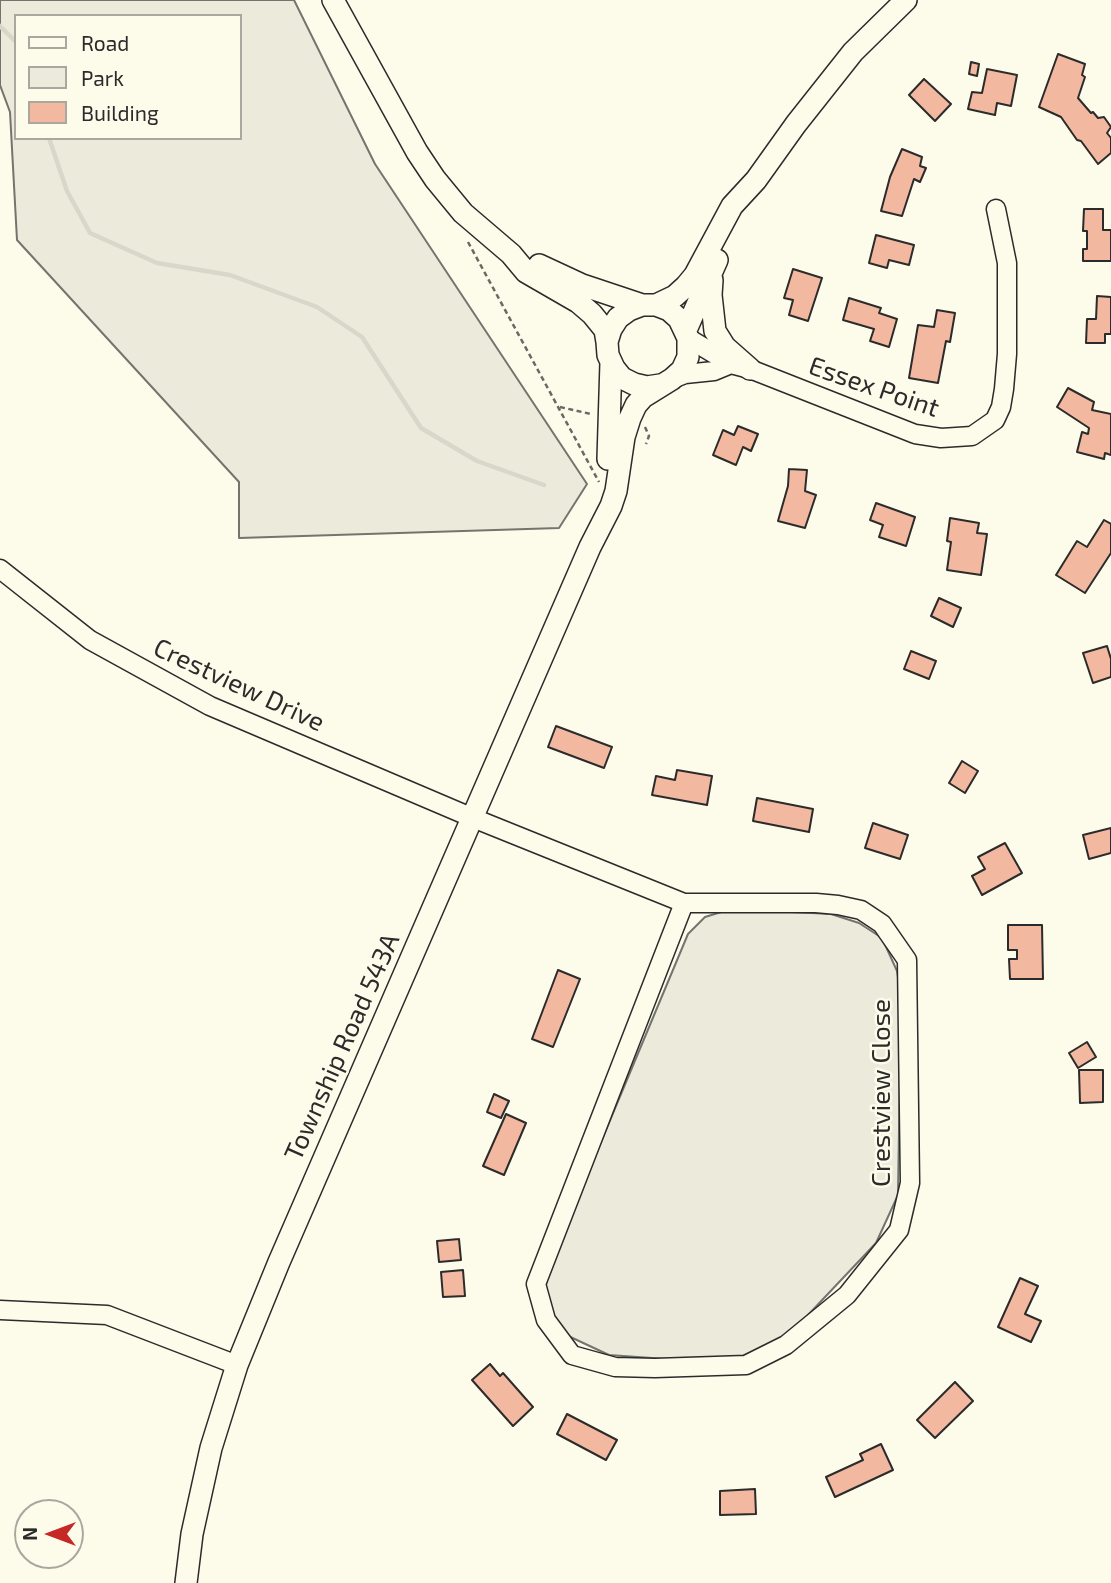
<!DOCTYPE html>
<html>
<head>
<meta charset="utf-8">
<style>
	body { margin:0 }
	#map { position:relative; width:1111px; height:1583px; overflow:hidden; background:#fdfbea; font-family:"Exo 2",sans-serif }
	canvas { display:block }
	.legend { position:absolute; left:14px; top:14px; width:228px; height:126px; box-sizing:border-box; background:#fdfbea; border:2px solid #a9a89e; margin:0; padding:9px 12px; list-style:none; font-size:21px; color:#2b2b2b }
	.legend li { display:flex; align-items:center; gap:14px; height:35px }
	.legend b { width:35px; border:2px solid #a9a89e }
	.north { position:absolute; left:14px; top:1499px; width:70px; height:70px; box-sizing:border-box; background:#fdfbea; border:2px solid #a9a89e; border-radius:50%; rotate:270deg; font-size:19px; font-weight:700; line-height:28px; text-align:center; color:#2b2b2b }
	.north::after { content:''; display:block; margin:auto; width:24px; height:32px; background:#c62828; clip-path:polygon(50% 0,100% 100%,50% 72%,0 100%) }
</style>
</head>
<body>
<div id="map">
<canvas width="1111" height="1583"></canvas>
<ul class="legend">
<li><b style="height:9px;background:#fdfbea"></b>Road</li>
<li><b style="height:19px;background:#ecebdb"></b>Park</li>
<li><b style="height:19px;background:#f2b8a0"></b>Building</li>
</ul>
<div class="north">N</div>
</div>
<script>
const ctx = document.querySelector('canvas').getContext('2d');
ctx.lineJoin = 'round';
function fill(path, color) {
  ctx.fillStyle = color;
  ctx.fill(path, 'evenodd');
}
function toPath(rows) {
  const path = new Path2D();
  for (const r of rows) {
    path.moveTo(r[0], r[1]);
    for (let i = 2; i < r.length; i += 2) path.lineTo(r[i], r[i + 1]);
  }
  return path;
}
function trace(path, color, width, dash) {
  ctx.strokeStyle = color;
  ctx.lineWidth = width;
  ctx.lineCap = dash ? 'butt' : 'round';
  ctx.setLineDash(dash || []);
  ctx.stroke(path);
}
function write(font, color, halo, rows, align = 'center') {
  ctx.font = font + ' "Exo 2",sans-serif';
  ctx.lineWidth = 5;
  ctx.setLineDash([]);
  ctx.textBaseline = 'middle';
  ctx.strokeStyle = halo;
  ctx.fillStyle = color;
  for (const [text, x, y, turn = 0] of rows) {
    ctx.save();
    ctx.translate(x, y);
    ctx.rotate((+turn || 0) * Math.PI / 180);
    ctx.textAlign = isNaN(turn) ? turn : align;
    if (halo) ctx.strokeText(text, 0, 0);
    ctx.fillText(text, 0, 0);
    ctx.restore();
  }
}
const green = toPath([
	[0,0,294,0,375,164,587,484,559,528,239,538,239,482,17,240,10,112,0,85,0,0],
	[16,16,240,16,240,138,16,138,16,16],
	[731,909,831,914,859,923,882,938,897,971,901,996,898,1195,876,1243,791,1333,741,1357,695,1361,609,1355,564,1334,549,1313,546,1285,549,1266,688,934,705,917,731,909]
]);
const stream = toPath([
	[0,26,16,42],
	[49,138,67,191,90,233,157,263,230,275,317,307,362,337,421,428,477,461,544,485]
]);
const building = toPath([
	[1058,54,1085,64,1082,75,1085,77,1078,98,1091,113,1093,112,1098,118,1104,117,1111,127,1107,133,1111,138,1111,153,1098,164,1081,141,1077,140,1061,117,1039,107,1058,54],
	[971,62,979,64,977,76,969,74,971,62],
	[987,69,1017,75,1011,106,997,103,995,115,968,109,972,92,982,93,987,69],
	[924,79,951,104,935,121,909,95,924,79],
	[902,149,922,157,920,166,926,168,920,182,914,179,902,216,881,211,890,177,902,149],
	[1084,209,1103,209,1103,230,1111,230,1111,261,1083,261,1083,249,1087,249,1087,231,1083,231,1084,209],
	[876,235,914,245,909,265,889,260,887,268,869,263,876,235],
	[793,269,822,278,808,321,789,315,793,300,784,298,793,269],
	[1097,296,1111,297,1111,334,1105,334,1105,343,1086,343,1087,319,1096,319,1097,296],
	[849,298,881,308,879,313,897,319,889,347,870,341,874,329,843,320,849,298],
	[937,310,955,313,950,342,946,341,938,383,909,378,918,325,934,327,937,310],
	[1068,388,1094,402,1092,410,1111,414,1111,455,1105,453,1104,459,1077,452,1082,432,1088,434,1089,428,1057,407,1068,388],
	[738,426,758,434,751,451,743,447,736,465,713,455,723,430,734,435,738,426],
	[789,469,807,470,805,491,816,495,805,528,778,521,788,486,789,469],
	[876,503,915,517,906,546,879,537,883,525,870,520,876,503],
	[950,518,979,523,977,533,987,534,981,575,947,570,951,542,947,541,950,518],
	[1104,520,1111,524,1111,553,1085,593,1056,575,1077,541,1087,547,1104,520],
	[939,598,961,608,953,627,931,616,939,598],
	[1107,646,1111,659,1111,677,1093,683,1083,653,1107,646],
	[911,651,936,661,929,679,904,669,911,651],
	[556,726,612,747,604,768,548,747,556,726],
	[962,761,978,771,965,793,949,783,962,761],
	[677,770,712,776,707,805,652,795,656,776,675,780,677,770],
	[757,798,813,809,809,832,753,821,757,798],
	[873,823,908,835,900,859,865,848,873,823],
	[1111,828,1111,853,1089,859,1083,835,1111,828],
	[1005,843,1022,873,982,895,972,876,985,869,978,857,1005,843],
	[1008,925,1042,925,1043,979,1010,979,1009,959,1017,959,1017,950,1008,950,1008,925],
	[558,970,580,979,553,1047,532,1039,558,970],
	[1087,1042,1096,1057,1078,1068,1069,1053,1087,1042],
	[1079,1070,1103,1070,1103,1102,1080,1103,1079,1070],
	[494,1094,509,1101,501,1118,487,1112,494,1094],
	[506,1114,526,1123,504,1175,483,1166,506,1114],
	[459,1239,461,1260,439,1262,437,1241,459,1239],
	[463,1270,465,1296,443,1297,441,1272,463,1270],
	[1020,1278,1038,1286,1025,1314,1041,1321,1031,1342,998,1327,1020,1278],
	[490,1364,500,1376,503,1373,533,1407,513,1426,472,1380,490,1364],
	[955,1382,973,1401,935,1438,917,1420,955,1382],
	[567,1414,617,1440,606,1460,557,1434,567,1414],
	[881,1444,893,1470,835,1497,826,1477,863,1460,860,1454,881,1444],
	[755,1489,756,1514,720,1515,720,1491,755,1489]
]);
const path = toPath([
	[468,242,599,482],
	[560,407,591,414],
	[645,427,649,436,646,444]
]);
const minor = toPath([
	[688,338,731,364,750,369,915,434,941,438,972,436,995,420,1001,407,1004,389,1007,354,1007,263,996,209],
	[672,379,685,374,714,371,731,364],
	[0,569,90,640,210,706,473,818,684,903,816,903,838,905,861,910,882,924,907,960,910,1183,899,1230,847,1295,786,1345,746,1365,655,1368,615,1367,572,1355,546,1320,536,1284,684,903],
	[0,1310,107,1315,237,1365]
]);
const major = toPath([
	[333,0,417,152,435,179,463,213,511,254,526,272,578,302,592,314,605,330,607,342],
	[539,265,582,285,642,305],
	[712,280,711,295,715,331,725,347,750,369],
	[656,305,675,296,686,286,695,275,732,206,756,180,796,124,853,52,906,0],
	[686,330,717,260],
	[608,459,611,362],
	[186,1583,192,1534,211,1448,237,1365,279,1262,590,547,611,506,616,491,624,437,630,418,636,405,643,397,672,379,682,370,688,357,688,338,679,319,669,310,656,305,642,305,629,310,618,318,611,329,607,342,608,355,614,368,622,378,634,384,647,387,660,385]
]);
const streetNames = [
	["Essex Point",874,387,19],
	["Crestview Drive",239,685,25],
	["Township Road 543A",342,1047,-66],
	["Crestview Close",881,1093,-90]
];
fill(green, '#ecebdb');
trace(green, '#74746e', 2);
trace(stream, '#d8d7c9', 4.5);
fill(building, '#f2b8a0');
trace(building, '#2b2b2b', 2);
trace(minor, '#2b2b2b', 21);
trace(major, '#2b2b2b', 24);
trace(path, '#6a6964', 2.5, [5, 3.5]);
trace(minor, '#fdfbea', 18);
trace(major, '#fdfbea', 21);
write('26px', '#2b2b2b', '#fdfbea', streetNames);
</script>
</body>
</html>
